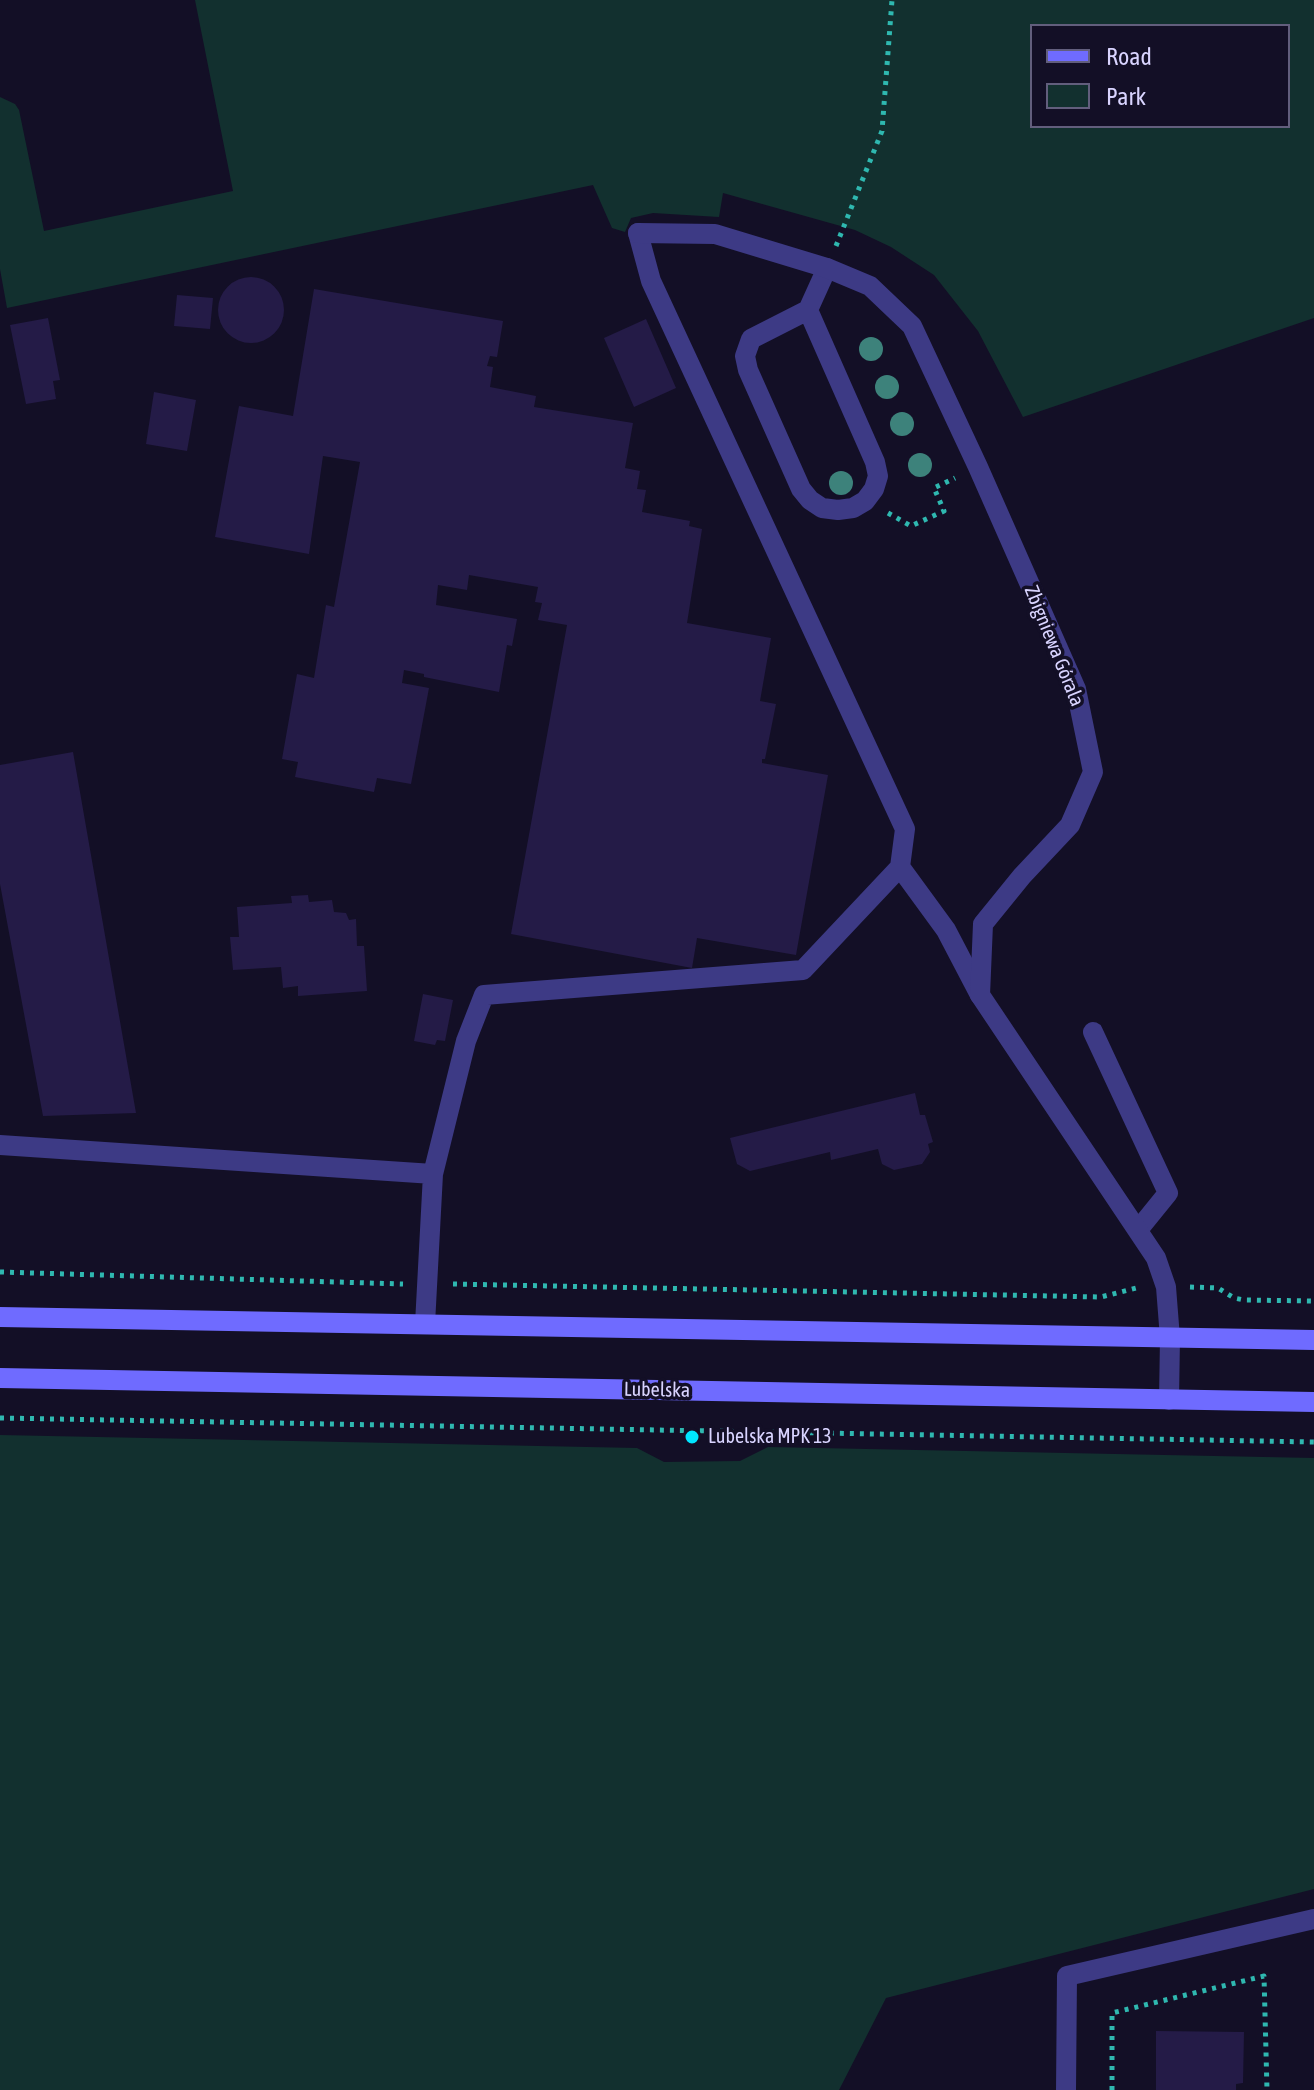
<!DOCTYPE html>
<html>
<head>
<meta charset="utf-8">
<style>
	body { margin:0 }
	#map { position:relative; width:1314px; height:2090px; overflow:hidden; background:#130f26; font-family:"Asap Condensed",sans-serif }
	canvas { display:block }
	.legend { position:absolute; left:1030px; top:24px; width:260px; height:104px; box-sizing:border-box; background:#130f26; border:2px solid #625e7d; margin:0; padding:10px 14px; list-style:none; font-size:24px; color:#d9d4ff }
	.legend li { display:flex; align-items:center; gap:16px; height:40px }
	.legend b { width:40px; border:2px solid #625e7d }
</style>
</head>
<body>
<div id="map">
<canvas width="1314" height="2090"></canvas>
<ul class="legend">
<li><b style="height:10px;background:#6f6bff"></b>Road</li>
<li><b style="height:22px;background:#12302f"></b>Park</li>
</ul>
</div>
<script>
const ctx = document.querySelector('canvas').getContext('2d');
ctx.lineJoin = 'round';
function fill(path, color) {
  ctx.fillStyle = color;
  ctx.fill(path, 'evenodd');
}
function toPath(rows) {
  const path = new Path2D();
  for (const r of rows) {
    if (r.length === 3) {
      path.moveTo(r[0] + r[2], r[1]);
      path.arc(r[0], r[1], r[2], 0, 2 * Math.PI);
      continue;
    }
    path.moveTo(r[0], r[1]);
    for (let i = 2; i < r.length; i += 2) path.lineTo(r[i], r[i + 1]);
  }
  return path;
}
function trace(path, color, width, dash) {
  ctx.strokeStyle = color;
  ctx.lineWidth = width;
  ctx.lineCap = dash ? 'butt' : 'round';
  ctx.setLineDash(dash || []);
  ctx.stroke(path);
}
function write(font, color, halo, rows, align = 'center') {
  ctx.font = font + ' "Asap Condensed",sans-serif';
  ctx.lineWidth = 7;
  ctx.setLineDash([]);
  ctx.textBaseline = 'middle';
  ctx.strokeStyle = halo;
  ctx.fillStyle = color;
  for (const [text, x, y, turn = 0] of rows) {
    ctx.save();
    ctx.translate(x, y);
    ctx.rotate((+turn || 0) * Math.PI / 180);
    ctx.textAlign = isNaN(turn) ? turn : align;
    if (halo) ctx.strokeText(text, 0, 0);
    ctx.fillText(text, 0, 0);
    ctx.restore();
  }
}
const green = toPath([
	[195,0,1314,0,1314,318,1023,417,978,331,934,275,891,247,855,230,723,193,719,217,653,213,631,218,625,232,612,228,593,185,7,308,0,269,0,97,15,104,19,110,44,231,233,191],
	[1288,26,1288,126,1032,126,1032,26],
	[0,1435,637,1448,664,1462,740,1461,768,1447,1314,1458,1314,1889,886,1998,839,2090,0,2090]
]);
const building = toPath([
	[251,310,33],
	[314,289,503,321,497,357,490,356,487,366,493,367,490,387,536,396,534,407,633,423,625,468,640,471,637,489,646,490,642,512,690,521,689,526,702,529,687,623,771,638,760,701,776,704,765,759,762,759,762,763,828,775,796,955,697,938,692,968,511,934,567,625,538,620,542,603,535,602,538,587,469,575,467,590,438,585,436,605,517,619,512,646,507,645,499,692,424,677,424,674,404,670,402,683,429,688,411,784,377,778,374,792,295,777,298,762,282,759,297,674,314,678,326,605,334,607,360,462,323,456,309,554,215,537,239,406,293,416],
	[177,295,213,298,210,329,174,326],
	[48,318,60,380,53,381,56,399,26,404,10,325],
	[646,319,676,388,634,407,604,338],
	[154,392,196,400,187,451,146,444],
	[73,752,136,1113,43,1116,0,884,0,765],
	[308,895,309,902,332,900,334,912,346,913,349,920,356,919,357,946,364,946,367,991,298,996,298,986,283,988,281,967,233,970,230,937,239,937,237,907,292,903,291,896],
	[423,994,453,1000,445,1041,437,1040,435,1045,414,1041],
	[915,1093,920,1115,925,1115,933,1142,928,1144,930,1152,922,1164,894,1170,882,1164,878,1149,831,1160,830,1152,750,1171,737,1164,730,1138],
	[1156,2031,1244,2032,1243,2083,1236,2084,1236,2090,1156,2090]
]);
const path = toPath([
	[836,246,882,131,892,0],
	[888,513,911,526,944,511,934,488,955,478],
	[0,1272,403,1284],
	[453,1284,1101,1297,1140,1287],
	[1190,1287,1218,1288,1234,1298,1244,1300,1314,1301],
	[0,1418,1314,1442],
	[1112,2090,1112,2013,1264,1976,1267,2090]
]);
const service = toPath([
	[808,310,751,339,745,356,748,370,801,489,810,500,822,508,838,510,853,508,865,501,874,489,878,476,875,462,808,310,827,268],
	[900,867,946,930,980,995],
	[1093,1032,1168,1193,1138,1230],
	[0,1145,433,1174,425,1324],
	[433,1174,466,1041,484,995,803,970,900,867,905,829,651,281,638,233],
	[1066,2090,1067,1976,1314,1919]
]);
const minor = toPath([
	[638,233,715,234,827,268,870,286,912,326,978,467,1076,689,1093,772,1070,825,1022,876,983,924,980,995,1156,1258,1166,1287,1170,1338,1169,1400]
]);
const secondary = toPath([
	[0,1317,1314,1340],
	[0,1378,1314,1402]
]);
const trees = [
	[871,349],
	[887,387],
	[902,424],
	[920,465],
	[841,483]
];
const markers = [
	[692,1437,8,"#00e5ff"]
];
const streetNames = [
	["Zbigniewa Górala",1054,646,68],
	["Lubelska",657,1390,1]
];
const poiNames = [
	["Lubelska MPK 13",708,1437]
];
fill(green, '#12302f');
fill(building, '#241b47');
trace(path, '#2fb8b0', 5, [4, 6]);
trace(service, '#3d3a85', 20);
trace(minor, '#3d3a85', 20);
trace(secondary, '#6f6bff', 20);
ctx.fillStyle = '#3d827b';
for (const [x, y] of trees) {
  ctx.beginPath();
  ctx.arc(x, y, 12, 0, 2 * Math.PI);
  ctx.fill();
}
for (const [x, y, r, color] of markers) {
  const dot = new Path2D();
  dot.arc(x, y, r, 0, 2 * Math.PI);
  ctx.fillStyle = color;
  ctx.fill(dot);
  trace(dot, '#130f26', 3);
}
write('20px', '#d9d4ff', '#130f26', streetNames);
write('20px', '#d9d4ff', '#130f26', poiNames, 'left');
</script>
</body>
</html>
